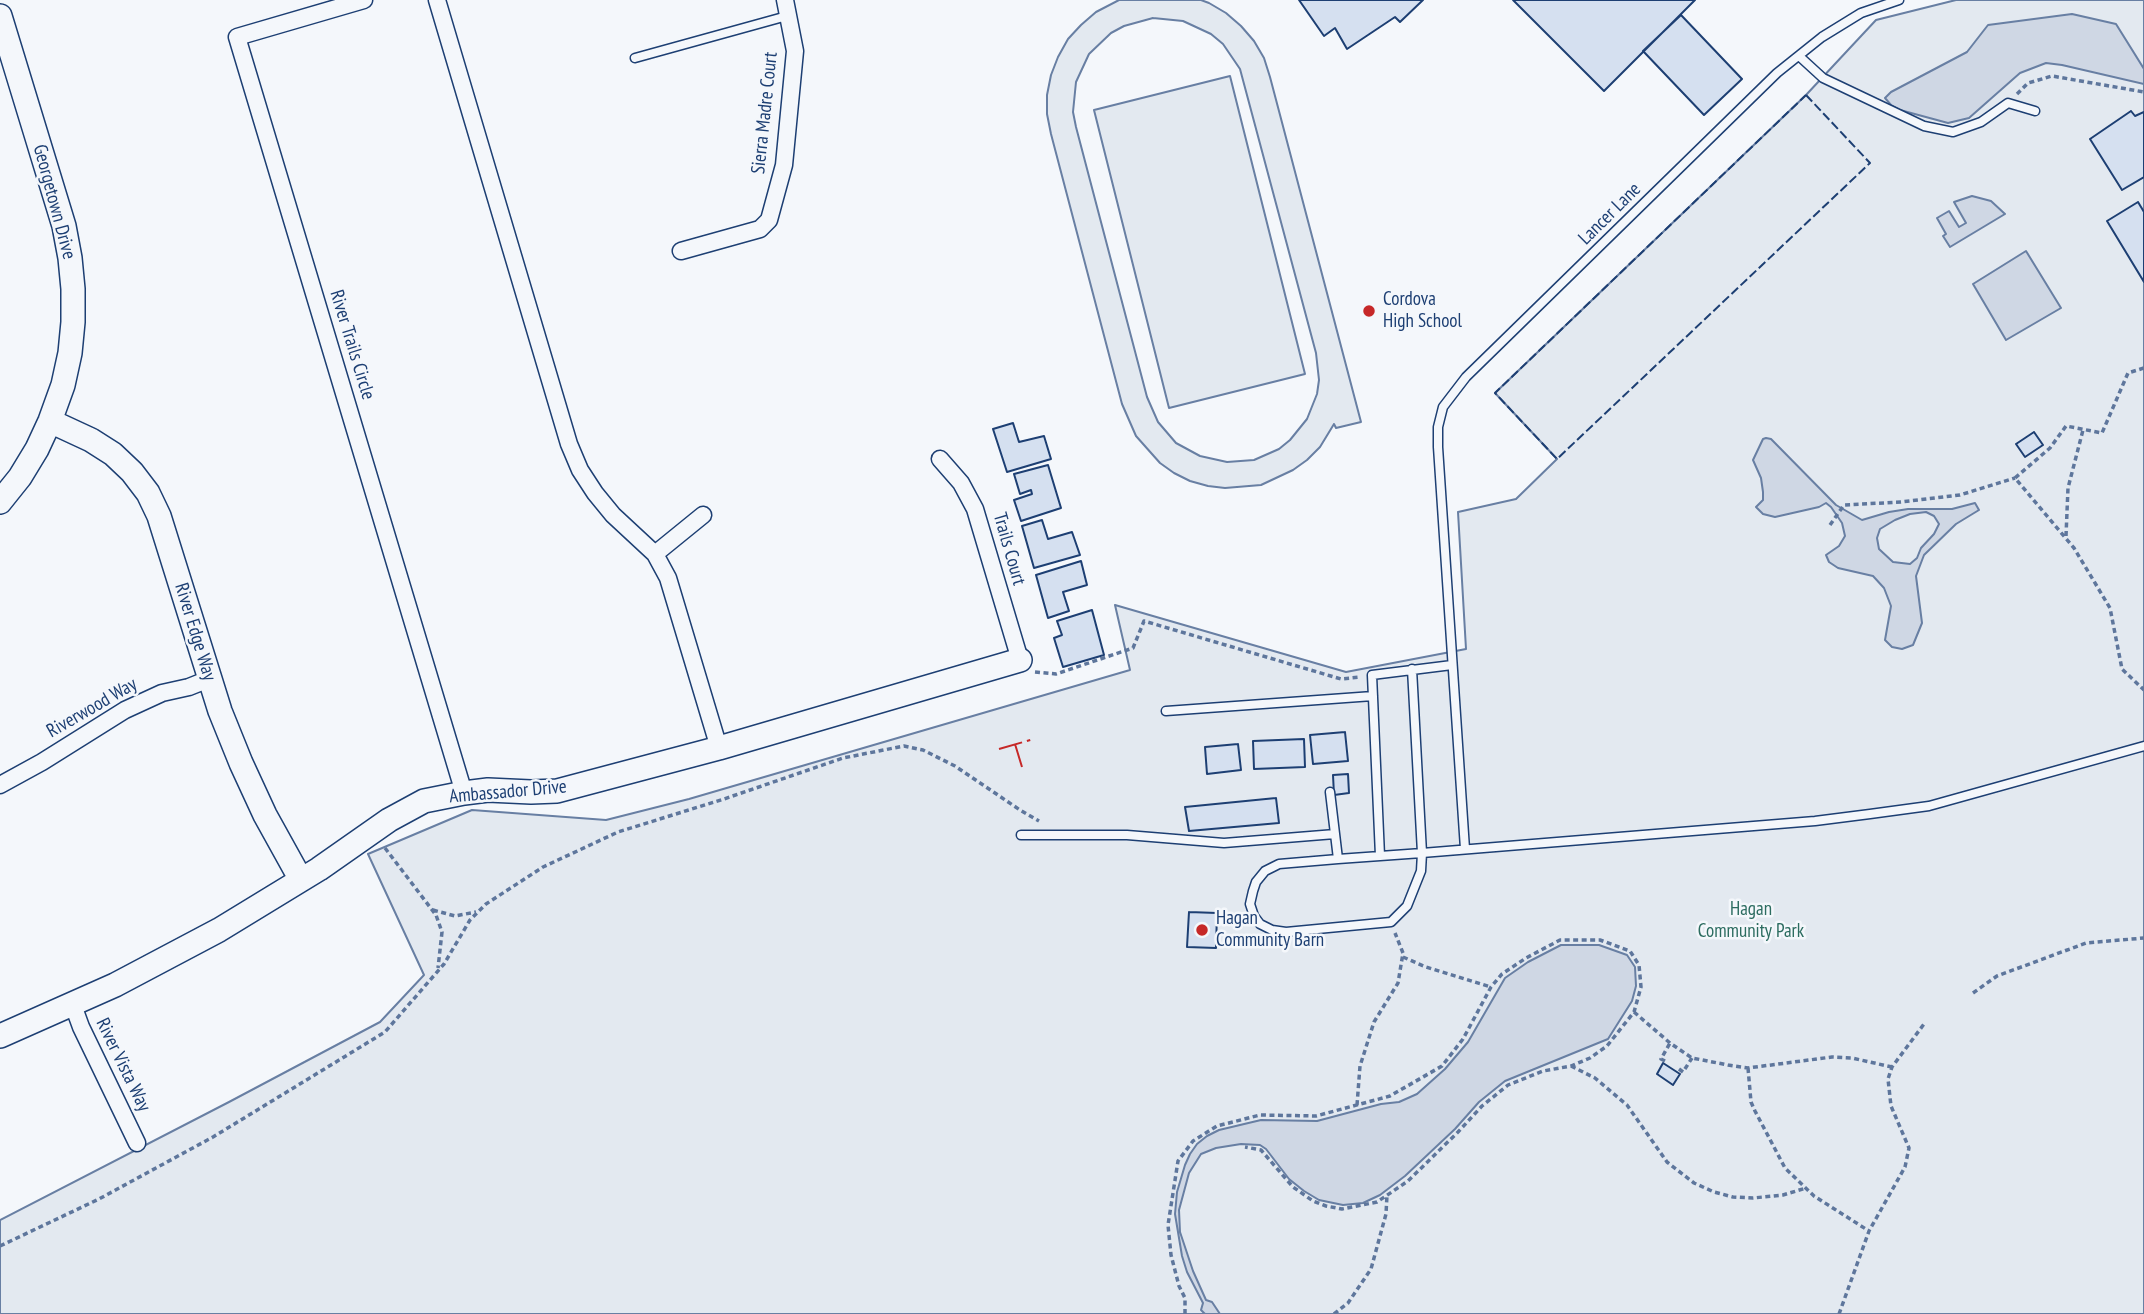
<!DOCTYPE html>
<html>
<head>
<meta charset="utf-8">
<style>
	body { margin:0 }
	canvas { display:block; background:#f4f7fb }
</style>
</head>
<body>
<canvas width="2144" height="1314"></canvas>
<script>
const ctx = document.querySelector('canvas').getContext('2d');
ctx.lineJoin = 'round';
function fill(path, color) {
  ctx.fillStyle = color;
  ctx.fill(path, 'evenodd');
}
function toPath(rows) {
  const path = new Path2D();
  for (const r of rows) {
    path.moveTo(r[0], r[1]);
    for (let i = 2; i < r.length; i += 2) path.lineTo(r[i], r[i + 1]);
  }
  return path;
}
function trace(path, color, width, dash) {
  ctx.strokeStyle = color;
  ctx.lineWidth = width;
  ctx.lineCap = dash ? 'butt' : 'round';
  ctx.setLineDash(dash || []);
  ctx.stroke(path);
}
function write(font, color, halo, rows, align = 'center') {
  ctx.font = font + ' "PT Sans Narrow",sans-serif';
  ctx.lineWidth = 5;
  ctx.setLineDash([]);
  ctx.textBaseline = 'middle';
  ctx.strokeStyle = halo;
  ctx.fillStyle = color;
  for (const [text, x, y, turn = 0] of rows) {
    ctx.save();
    ctx.translate(x, y);
    ctx.rotate((+turn || 0) * Math.PI / 180);
    ctx.textAlign = isNaN(turn) ? turn : align;
    if (halo) ctx.strokeText(text, 0, 0);
    ctx.fillText(text, 0, 0);
    ctx.restore();
  }
}
const green = toPath([
	[1119,0,1201,0,1209,3,1226,13,1241,26,1254,41,1264,58,1270,77,1361,422,1336,428,1334,424,1320,447,1307,460,1293,470,1261,485,1225,488,1208,486,1190,481,1174,473,1160,463,1136,436,1122,404,1051,134,1047,114,1047,95,1051,75,1058,57,1068,39,1081,25,1096,12,1119,0],
	[1153,18,1183,21,1211,34,1223,44,1240,69,1316,353,1319,380,1317,394,1307,419,1290,440,1279,449,1254,460,1227,462,1200,456,1176,443,1158,422,1147,397,1076,127,1073,112,1076,82,1089,54,1111,33,1124,26,1153,18],
	[1956,0,2144,0,2144,1314,0,1314,0,1220,229,1102,380,1022,424,975,368,854,472,810,606,820,689,799,1130,670,1115,605,1346,672,1466,649,1458,512,1516,499,1557,459,1495,393,1806,95,1876,20,1956,0],
	[1230,76,1305,374,1169,408,1094,110,1230,76]
]);
const water = toPath([
	[2072,14,2116,24,2144,69,2144,84,2062,65,2046,63,2020,73,1969,118,1948,123,1900,110,1891,105,1885,98,1891,92,1967,52,1988,25,2072,14],
	[1972,196,1991,201,2005,214,1950,247,1943,236,1946,234,1937,218,1949,211,1959,227,1966,223,1954,202,1972,196],
	[2026,251,2061,308,2006,340,1973,284,2026,251],
	[1766,438,1771,439,1836,505,1862,520,1889,512,1908,509,1952,509,1975,503,1979,510,1956,524,1924,555,1916,576,1922,623,1913,645,1902,649,1892,647,1885,640,1891,606,1884,588,1873,576,1838,568,1829,562,1826,555,1839,546,1845,536,1842,523,1831,507,1826,503,1819,507,1775,517,1763,514,1756,507,1763,500,1763,492,1761,478,1753,460,1763,439,1766,438],
	[1926,512,1934,516,1939,524,1934,534,1921,548,1917,558,1910,564,1893,562,1879,549,1877,538,1880,529,1895,520,1910,514,1926,512],
	[1561,945,1599,945,1627,955,1635,967,1636,986,1632,1001,1608,1039,1505,1081,1479,1102,1455,1129,1405,1176,1380,1195,1363,1203,1343,1205,1319,1200,1304,1191,1289,1179,1266,1149,1260,1145,1241,1144,1216,1148,1201,1154,1189,1173,1179,1210,1180,1232,1193,1271,1206,1300,1212,1302,1220,1314,1205,1314,1201,1310,1203,1303,1187,1272,1182,1256,1175,1214,1177,1192,1185,1165,1190,1154,1197,1144,1207,1136,1219,1130,1261,1120,1317,1121,1381,1104,1399,1102,1417,1094,1445,1069,1468,1042,1505,978,1528,962,1561,945]
]);
const building = toPath([
	[1299,0,1423,0,1400,22,1395,17,1347,49,1335,28,1324,36,1299,0],
	[1513,0,1695,0,1604,91,1513,0],
	[1681,15,1742,79,1704,115,1643,51,1681,15],
	[2131,111,2135,116,2144,112,2144,177,2122,190,2090,139,2131,111],
	[2138,202,2144,212,2144,282,2107,221,2138,202],
	[1013,423,1019,442,1044,436,1051,459,1007,472,993,429,1013,423],
	[2034,432,2043,445,2025,457,2016,444,2034,432],
	[1048,465,1061,508,1021,521,1014,500,1032,494,1031,490,1020,494,1014,474,1048,465],
	[1042,520,1048,539,1072,532,1080,555,1034,568,1022,526,1042,520],
	[1081,561,1087,585,1063,592,1069,611,1048,618,1036,575,1081,561],
	[1092,610,1104,655,1063,667,1054,638,1062,635,1057,621,1092,610],
	[1345,732,1348,761,1313,764,1310,735,1345,732],
	[1304,739,1305,767,1254,769,1253,741,1304,739],
	[1238,744,1241,770,1207,774,1205,747,1238,744],
	[1348,774,1349,793,1334,795,1333,775,1348,774],
	[1276,798,1279,823,1189,831,1185,807,1276,798],
	[1189,912,1217,913,1216,948,1187,947,1189,912],
	[1663,1063,1680,1074,1673,1085,1657,1074,1663,1063]
]);
const path = toPath([
	[2017,94,2028,83,2052,76,2144,92],
	[2144,368,2128,373,2102,433,2066,426,2050,448,2015,478,2074,548,2110,608,2122,669,2144,690],
	[1830,525,1844,505,1901,502,1960,495,2015,478],
	[2066,536,2068,488,2083,430],
	[1035,672,1056,674,1133,648,1144,621,1341,679,1361,677],
	[385,848,436,915,442,932,438,968],
	[433,910,455,916,476,912],
	[1403,957,1426,967,1491,987],
	[1973,993,1997,976,2086,943,2144,938],
	[1634,1012,1670,1043,1692,1058,1728,1065,1748,1068,1832,1057,1852,1058,1892,1067],
	[1665,1061,1661,1059,1670,1043],
	[1571,1066,1595,1078,1627,1105,1667,1162,1694,1183,1714,1192,1733,1197,1753,1198,1783,1195,1806,1188],
	[1748,1068,1751,1102,1755,1111,1785,1168,1814,1196,1869,1231],
	[1679,1069,1683,1072,1692,1058],
	[1357,1105,1360,1066,1374,1022,1398,983,1403,953,1395,933],
	[0,1246,99,1199,213,1137,385,1032,444,964,470,920,486,904,543,867,618,832,724,799,843,758,904,746,923,750,955,766,1020,810,1039,821],
	[1185,1314,1185,1298,1179,1286,1171,1255,1168,1225,1178,1161,1193,1141,1217,1126,1260,1115,1316,1116,1390,1096,1442,1066,1463,1039,1491,987,1502,974,1526,958,1560,940,1600,940,1630,951,1639,965,1641,987,1634,1012,1607,1046,1590,1058,1571,1066,1543,1071,1508,1085,1482,1106,1458,1132,1408,1181,1377,1202,1342,1209,1326,1206,1313,1201,1293,1187,1261,1150,1245,1147],
	[1334,1314,1348,1303,1371,1269,1386,1214,1387,1195],
	[1839,1314,1869,1231,1905,1167,1909,1148,1891,1106,1888,1079,1892,1067,1924,1024]
]);
const lane = toPath([
	[1799,56,1823,78,1924,126,1953,132,1981,122,2008,103,2035,111],
	[635,58,787,16],
	[1412,669,1422,853,1421,871,1407,906,1391,922,1286,932,1272,930,1260,924,1254,916,1250,904,1253,891,1256,882,1265,871,1279,864,1338,859,1422,853,1815,821,1870,814,1929,806,2144,746],
	[1166,711,1373,696],
	[1330,792,1338,859],
	[1021,835,1127,835,1224,843,1335,834],
	[1465,849,1438,447,1438,427,1443,407,1466,377,1777,73,1822,37,1861,13,1899,0],
	[1380,856,1372,675,1452,665]
]);
const street = toPath([
	[364,0,237,37,464,793],
	[437,0,569,444,580,470,595,493,613,515,655,554,668,578,719,748],
	[681,251,760,229,769,220,784,165,795,51,785,0],
	[940,459,961,483,975,509,1020,660],
	[655,554,703,515],
	[0,785,42,762,125,710,162,693,189,687,209,679],
	[73,1005,81,1027,137,1143]
]);
const secondary = toPath([
	[0,16,64,226,70,258,73,289,73,322,70,353,63,385,50,421,37,449,20,477,0,502],
	[50,421,91,440,113,454,132,472,148,493,159,516,220,711,241,763,265,815,301,880],
	[0,1036,115,985,219,930,319,869,389,820,424,801,464,793,488,790,531,792,557,791,719,748,1020,660]
]);
const fence = toPath([
	[1806,95,1870,163,1557,459,1495,393,1806,95]
]);
const power = toPath([
	[1015,744,1022,767],
	[999,749,1034,739]
]);
const markers = [
	[1369,311,7,"#c62828"],
	[1202,930,7,"#c62828"]
];
const streetNames = [
	["Sierra Madre Court",765,113,-84],
	["Georgetown Drive",54,202,75],
	["Lancer Lane",1610,214,-45],
	["River Trails Circle",352,345,73],
	["Trails Court",1009,549,74],
	["River Edge Way",195,632,73],
	["Riverwood Way",92,708,-30],
	["Ambassador Drive",508,792,-5],
	["River Vista Way",123,1065,64]
];
const poiNames = [
	["Cordova",1383,300],
	["High School",1383,322],
	["Hagan",1216,919],
	["Community Barn",1216,941]
];
const parkNames = [
	["Hagan",1751,910],
	["Community Park",1751,932]
];
fill(green, '#e3e9f0');
trace(green, '#687fa3', 2);
fill(water, '#cfd7e4');
trace(water, '#687fa3', 2);
fill(building, '#d5e0f0');
trace(building, '#1d3f73', 2);
trace(lane, '#1d3f73', 11);
trace(street, '#1d3f73', 19);
trace(secondary, '#1d3f73', 26);
trace(path, '#5e769c', 3.5, [5, 3.5]);
trace(lane, '#f4f7fb', 8);
trace(street, '#f4f7fb', 16);
trace(secondary, '#f4f7fb', 23);
trace(fence, '#1d3f73', 2, [9, 3.5]);
trace(power, '#c62828', 2, [24, 5, 3.5, 5]);
for (const [x, y, r, color] of markers) {
  const dot = new Path2D();
  dot.arc(x, y, r, 0, 2 * Math.PI);
  ctx.fillStyle = color;
  ctx.fill(dot);
  trace(dot, '#f4f7fb', 2.5);
}
write('19px', '#1d3f73', '#f4f7fb', streetNames);
write('19px', '#1d3f73', '#f4f7fb', poiNames, 'left');
write('19px', '#2c6c60', '#f4f7fb', parkNames);
</script>
</body>
</html>
